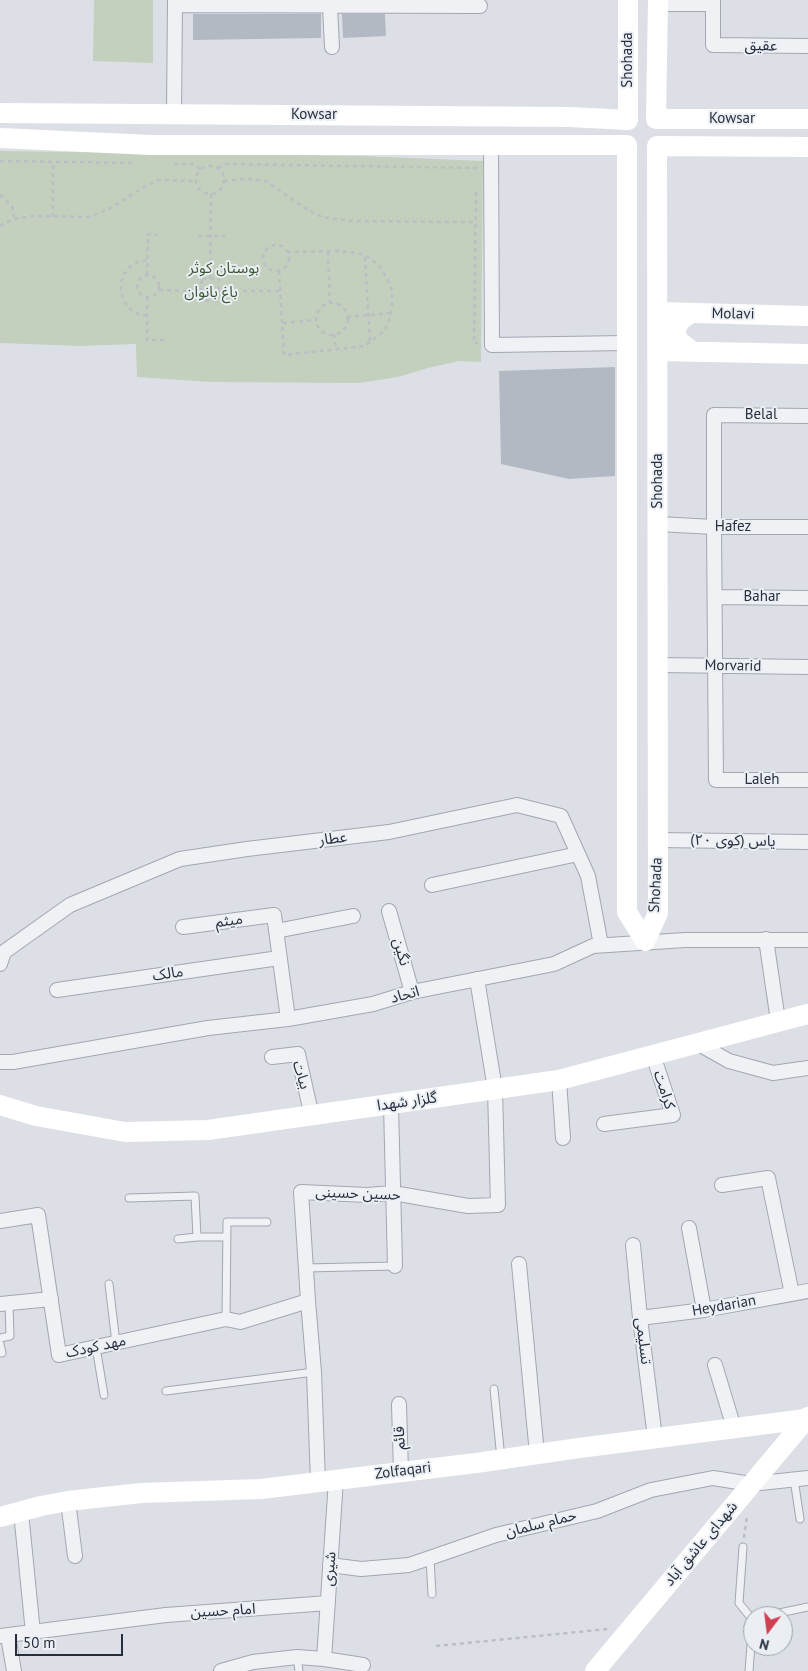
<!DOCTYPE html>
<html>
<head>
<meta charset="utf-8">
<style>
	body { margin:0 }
	#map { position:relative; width:808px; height:1671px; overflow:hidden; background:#dce0e6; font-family:"PT Sans",sans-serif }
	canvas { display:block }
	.north { position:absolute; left:743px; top:1606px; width:50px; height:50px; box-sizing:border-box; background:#ebeff4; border:1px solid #9ca2ab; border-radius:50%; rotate:195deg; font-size:14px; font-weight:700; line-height:20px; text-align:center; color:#262e3d }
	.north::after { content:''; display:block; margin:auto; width:18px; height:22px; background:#ce3f52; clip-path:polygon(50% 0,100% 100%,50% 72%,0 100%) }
	.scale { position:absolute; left:15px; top:1634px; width:108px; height:22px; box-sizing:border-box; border:2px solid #262e3d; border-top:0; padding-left:6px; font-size:15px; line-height:18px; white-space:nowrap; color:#262e3d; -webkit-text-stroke:4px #ebeff4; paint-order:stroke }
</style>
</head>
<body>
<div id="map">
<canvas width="808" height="1671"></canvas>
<div class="north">N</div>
<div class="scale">50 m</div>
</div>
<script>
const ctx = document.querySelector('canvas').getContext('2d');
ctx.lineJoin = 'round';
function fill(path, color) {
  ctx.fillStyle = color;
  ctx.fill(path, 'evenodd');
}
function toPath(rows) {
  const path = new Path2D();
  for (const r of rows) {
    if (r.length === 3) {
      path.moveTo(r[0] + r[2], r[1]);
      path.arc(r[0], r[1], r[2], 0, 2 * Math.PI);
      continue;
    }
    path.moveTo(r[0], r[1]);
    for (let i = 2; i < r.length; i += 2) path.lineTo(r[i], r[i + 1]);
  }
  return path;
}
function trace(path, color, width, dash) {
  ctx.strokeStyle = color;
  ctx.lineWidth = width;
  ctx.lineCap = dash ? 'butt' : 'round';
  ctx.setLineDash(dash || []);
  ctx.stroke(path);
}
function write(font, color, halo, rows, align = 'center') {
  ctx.font = font + ' "PT Sans","Noto Sans Arabic",sans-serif';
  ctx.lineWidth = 4;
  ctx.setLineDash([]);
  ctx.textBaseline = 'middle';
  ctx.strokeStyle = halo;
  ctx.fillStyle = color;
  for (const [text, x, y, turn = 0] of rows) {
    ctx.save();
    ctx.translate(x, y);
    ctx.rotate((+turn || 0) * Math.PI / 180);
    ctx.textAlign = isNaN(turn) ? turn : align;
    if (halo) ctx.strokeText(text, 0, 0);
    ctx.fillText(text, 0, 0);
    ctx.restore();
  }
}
const green = toPath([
	[94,0,153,0,153,63,93,61],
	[0,151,362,156,483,161,481,362,459,361,428,368,398,377,359,383,211,382,137,377,136,344,80,346,0,343]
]);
const building = toPath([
	[193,14,321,14,321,38,193,40],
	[342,14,385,14,386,36,343,38],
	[615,367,615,476,569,479,501,464,499,371]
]);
const path = toPath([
	[0,161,136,163],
	[174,164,194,164,200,169],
	[210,180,14],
	[218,168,225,164,477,168,477,169],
	[224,181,246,179,266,181,303,207,322,217,351,221,474,222],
	[476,192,474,343,478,343],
	[0,195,12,206,14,218],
	[53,217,53,162],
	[0,226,14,219,34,216,89,217,109,209,142,188,159,180,195,181],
	[198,236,225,236],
	[276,258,13],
	[328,252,330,303],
	[365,257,370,342],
	[279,271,284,355,365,346,384,331,390,318,392,304,392,291,388,280,380,267,370,258,358,253,338,251,287,252],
	[148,286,11],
	[147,275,148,234,157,235],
	[202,278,219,279,218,301,201,300,202,278],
	[210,278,211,194],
	[159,290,201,291],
	[219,291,280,291],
	[147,297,147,340,165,340],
	[332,319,16],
	[147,316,138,314,130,309,124,301,121,292,121,283,124,274,130,267,138,262,147,260],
	[347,317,391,313],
	[283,323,316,320],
	[334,334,336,349],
	[744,1538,747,1516],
	[436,1646,608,1629]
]);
const lane = toPath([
	[129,1198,195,1196,197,1237],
	[178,1239,197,1237,226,1237],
	[306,1268,395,1266],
	[109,1284,116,1343],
	[226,1319,227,1222,267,1222],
	[0,1338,10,1336,9,1303],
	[0,1344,2,1353],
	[96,1347,104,1395],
	[494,1389,501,1459],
	[166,1391,314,1372],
	[794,1479,800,1519],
	[743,1547,739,1603,752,1619],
	[430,1558,432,1594],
	[765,1616,808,1607],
	[297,1657,299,1671],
	[749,1671,753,1619]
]);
const street = toPath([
	[713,0,713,45,808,46],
	[658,4,713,4],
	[175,5,480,6],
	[330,6,332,47],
	[174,114,175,0],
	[491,145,492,345,627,343],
	[808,416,714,415,714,527,716,780,808,780],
	[658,524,714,527,808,527],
	[715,597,808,598],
	[658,665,808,667],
	[658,840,808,842],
	[432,885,578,854],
	[389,911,412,992],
	[183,927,274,915,288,1019],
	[276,931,353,916],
	[766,939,778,1021],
	[0,964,4,952,70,905,180,859,247,849,389,832,517,805,561,816,588,876,601,945],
	[57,990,279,958],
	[697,1043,729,1061,773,1073,808,1068],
	[272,1057,298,1054,312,1117],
	[0,1062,13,1062,208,1028,288,1019,373,1004,412,992,554,964,593,946,685,940,808,940],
	[559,1080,563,1138],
	[391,1105,395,1266],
	[604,1124,673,1115,653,1055],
	[722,1185,768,1178,792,1294],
	[0,1221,38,1215,59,1355,226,1319,240,1322,308,1301],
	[689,1228,704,1310],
	[633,1245,640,1318,655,1438],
	[519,1264,537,1454],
	[0,1304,51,1299],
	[640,1318,704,1310,808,1291],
	[715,1365,734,1428],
	[399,1404,401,1472],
	[318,1482,314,1372,308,1301,301,1192,367,1195,393,1193,468,1206,498,1205,495,1089,477,979],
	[68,1501,75,1556],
	[21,1512,33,1633],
	[330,1565,361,1569,409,1565,496,1535,597,1511,651,1490,713,1478,751,1484,808,1478],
	[0,1636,166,1615,328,1603],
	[8,1636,14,1671],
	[324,1659,336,1480],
	[221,1671,253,1662,297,1657,324,1659,363,1665]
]);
const secondary = toPath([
	[628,0,628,120],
	[658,0,656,119,808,119],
	[0,113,570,117,628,120],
	[0,138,150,145,627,145],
	[627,145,627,912,645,941,658,913,657,146],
	[657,146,808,147],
	[658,312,808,316],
	[691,313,681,320,676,328,676,336,680,342,693,352],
	[658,351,808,354],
	[0,1105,36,1116,125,1132,208,1130,559,1080,808,1014],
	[0,1517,41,1506,68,1501,141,1493,261,1489,476,1463,579,1448,806,1419],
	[595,1671,808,1417]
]);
const streetNames = [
	["عقیق",761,46,1],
	["Shohada",628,60,-90],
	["Kowsar",314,115],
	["Kowsar",732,119],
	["Molavi",733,314,1],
	["Belal",761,415],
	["Shohada",658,481,-90],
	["Hafez",733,527],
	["Bahar",762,597],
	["Morvarid",733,666,1],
	["Laleh",762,780],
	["عطار",333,839,-7],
	["یاس (کوی ۲۰)",733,841,1],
	["Shohada",656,885,-87],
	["میثم",229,921,-8],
	["نگین",401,952,74],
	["مالک",168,974,-8],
	["اتحاد",405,995,-15],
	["بیات",301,1075,73],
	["کرامت",664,1090,72],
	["گلزار شهدا",407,1102,-8],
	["حسین حسینی",358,1194,2],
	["Heydarian",724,1306,-10],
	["تسلیمی",643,1341,83],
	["مهد کودک",96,1347,-12],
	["قائم",400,1438,-92],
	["Zolfaqari",403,1471,-7],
	["حمام سلمان",541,1524,-14],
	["شهدای عاشق آباد",701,1544,-50],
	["شیری",330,1569,-86],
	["امام حسین",223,1611,-3]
];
const parkNames = [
	["بوستان کوثر",224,269],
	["باغ بانوان",211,293]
];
fill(green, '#c2d0bd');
fill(building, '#b3b9c3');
trace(lane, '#a2a7b0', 9);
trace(street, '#a2a7b0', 16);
trace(path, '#bbbec5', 2.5, [4, 4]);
trace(lane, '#eff1f5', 7);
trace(street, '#eff1f5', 14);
trace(secondary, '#fff', 20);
write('15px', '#262e3d', '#ebeff4', streetNames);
write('15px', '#3a5833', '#ebeff4', parkNames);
</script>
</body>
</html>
